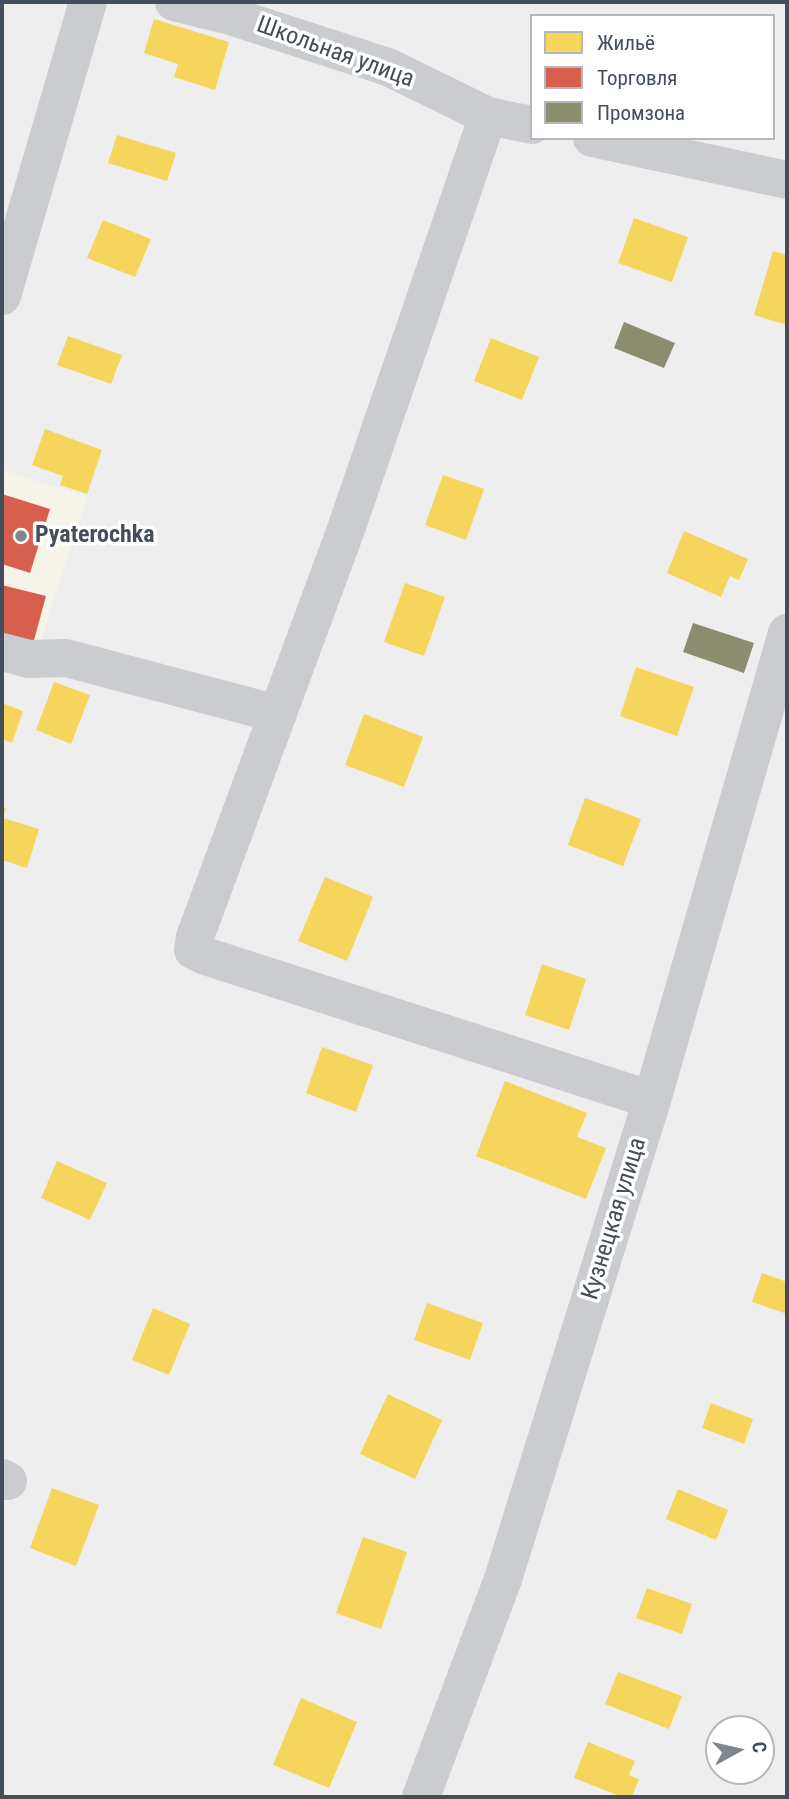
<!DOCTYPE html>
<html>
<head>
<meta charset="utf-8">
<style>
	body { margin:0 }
	#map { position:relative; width:789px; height:1799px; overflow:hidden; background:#efeeee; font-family:"Roboto Condensed",sans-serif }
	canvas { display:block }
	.frame { position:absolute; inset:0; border:4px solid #444e5b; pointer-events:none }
	.legend { position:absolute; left:530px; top:14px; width:245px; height:126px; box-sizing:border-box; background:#fff; border:2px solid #b4b8bd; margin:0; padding:9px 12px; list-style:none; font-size:21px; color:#444e5b }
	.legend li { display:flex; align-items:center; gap:14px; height:35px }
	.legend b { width:35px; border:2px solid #b4b8bd }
	.north { position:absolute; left:705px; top:1715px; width:70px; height:70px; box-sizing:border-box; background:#fff; border:2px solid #b4b8bd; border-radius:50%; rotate:82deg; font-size:19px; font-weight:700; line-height:28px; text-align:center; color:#444e5b }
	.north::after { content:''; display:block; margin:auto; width:24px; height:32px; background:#80868e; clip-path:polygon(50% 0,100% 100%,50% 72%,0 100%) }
</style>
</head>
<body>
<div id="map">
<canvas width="789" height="1799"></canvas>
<div class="frame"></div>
<ul class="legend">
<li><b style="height:19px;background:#f6d55c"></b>Жильё</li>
<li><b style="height:19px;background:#d6604d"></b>Торговля</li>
<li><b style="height:19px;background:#8c8c6e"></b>Промзона</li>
</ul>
<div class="north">С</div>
</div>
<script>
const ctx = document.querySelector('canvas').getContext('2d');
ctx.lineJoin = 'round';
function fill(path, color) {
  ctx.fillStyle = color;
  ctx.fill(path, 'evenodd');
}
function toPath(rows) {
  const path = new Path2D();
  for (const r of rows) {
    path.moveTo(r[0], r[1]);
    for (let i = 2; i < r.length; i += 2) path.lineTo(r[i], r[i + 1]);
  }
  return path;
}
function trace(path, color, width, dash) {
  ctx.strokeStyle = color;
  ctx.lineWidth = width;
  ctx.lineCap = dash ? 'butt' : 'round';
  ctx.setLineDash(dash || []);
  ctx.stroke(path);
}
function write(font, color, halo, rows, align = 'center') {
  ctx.font = font + ' "Roboto Condensed",sans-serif';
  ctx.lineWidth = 7;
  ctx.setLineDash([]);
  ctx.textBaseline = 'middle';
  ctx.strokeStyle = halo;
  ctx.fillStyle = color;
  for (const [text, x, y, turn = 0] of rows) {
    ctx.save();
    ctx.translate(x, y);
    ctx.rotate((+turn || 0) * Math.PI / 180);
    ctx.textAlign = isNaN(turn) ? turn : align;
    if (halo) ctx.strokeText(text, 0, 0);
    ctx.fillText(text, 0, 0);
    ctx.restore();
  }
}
const commercial = toPath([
	[2,470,87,497,37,653,2,641]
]);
const homes = toPath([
	[154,19,229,42,215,90,174,77,178,64,144,53],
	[117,135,176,153,167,181,108,163],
	[634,218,688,237,672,282,618,263],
	[103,220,151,239,135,277,87,258],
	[773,251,787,255,787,325,754,315],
	[68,336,122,355,111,384,57,365],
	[491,338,539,357,522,400,474,381],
	[45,429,102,450,87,494,60,485,63,476,32,465],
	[443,475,484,489,466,540,425,525],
	[684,531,748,559,739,580,730,576,721,597,667,573],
	[405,583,445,597,424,656,384,642],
	[636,667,694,687,677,736,620,716],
	[54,682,90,695,71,744,36,730],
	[2,703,23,711,12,743,2,739],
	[364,714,423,737,404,787,345,765],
	[585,798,641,819,623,866,568,845],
	[2,807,6,808,3,818,39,829,27,868,2,860],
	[325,877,373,897,347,961,298,941],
	[542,964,586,979,569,1030,525,1015],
	[322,1047,373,1065,356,1112,306,1093],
	[505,1081,587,1113,577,1137,606,1148,586,1199,476,1156],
	[57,1161,107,1183,90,1220,41,1198],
	[762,1273,787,1282,787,1314,752,1302],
	[427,1303,483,1323,470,1360,414,1340],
	[153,1308,190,1324,169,1375,132,1360],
	[388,1394,442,1420,415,1479,360,1454],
	[711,1403,753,1419,744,1444,702,1428],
	[52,1488,99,1505,76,1566,30,1548],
	[678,1489,728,1510,716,1540,666,1519],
	[363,1537,407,1552,381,1629,336,1613],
	[647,1588,692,1604,682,1634,636,1618],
	[618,1672,682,1696,669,1729,605,1704],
	[301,1698,357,1722,329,1788,273,1765],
	[588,1742,635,1761,629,1775,639,1779,632,1797,622,1797,574,1778]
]);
const shops = toPath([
	[2,494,50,509,30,573,2,564],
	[2,585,46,596,33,644,2,636]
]);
const industry = toPath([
	[624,322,675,343,664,368,614,348],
	[693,623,754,643,744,673,683,652]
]);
const minor = toPath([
	[174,2,227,15,388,67,488,116,532,125],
	[488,116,345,532,195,937,193,950,205,956,652,1100],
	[592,138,787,180],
	[2,296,88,2],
	[2,652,29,659,66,658,278,714],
	[2,1478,8,1481],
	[421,1797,503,1579,652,1100,787,633]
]);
const markers = [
	[21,536,7,"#80868e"]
];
const streetNames = [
	["Школьная улица",335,53,20],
	["Кузнецкая улица",615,1219,-73]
];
const poiNames = [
	["Pyaterochka",35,536]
];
fill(commercial, '#f6f3e8');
fill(homes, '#f6d55c');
fill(shops, '#d6604d');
fill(industry, '#8c8c6e');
trace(minor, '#cacccf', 38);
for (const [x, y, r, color] of markers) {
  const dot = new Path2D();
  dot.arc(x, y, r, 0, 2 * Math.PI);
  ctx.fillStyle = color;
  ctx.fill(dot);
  trace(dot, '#fff', 2.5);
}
write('24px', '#444e5b', '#fff', streetNames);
write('bold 24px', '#444e5b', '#fff', poiNames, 'left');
</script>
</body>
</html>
